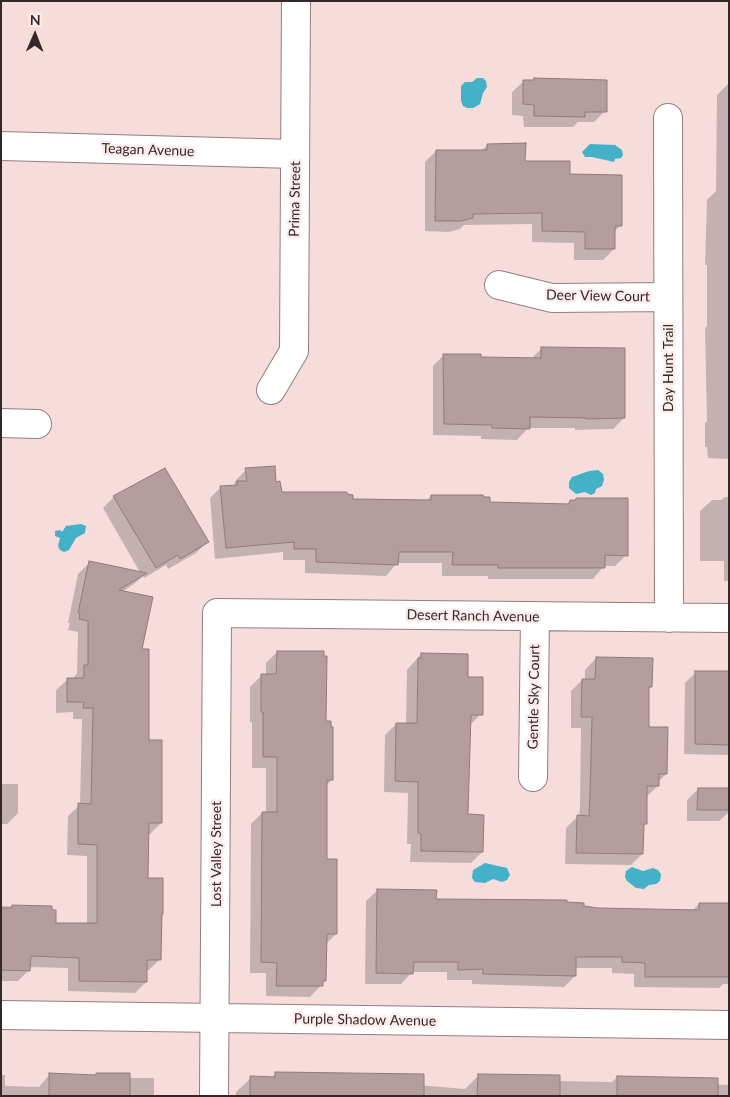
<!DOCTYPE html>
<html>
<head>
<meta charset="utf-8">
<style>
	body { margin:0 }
	#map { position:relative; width:730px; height:1097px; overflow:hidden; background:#f6dddc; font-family:Lato,sans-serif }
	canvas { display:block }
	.frame { position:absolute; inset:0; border:2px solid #322828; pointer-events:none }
	.north { position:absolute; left:10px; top:10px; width:50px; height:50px; -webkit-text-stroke:4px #fcedec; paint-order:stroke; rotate:1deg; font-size:14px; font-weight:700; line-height:20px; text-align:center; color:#322828 }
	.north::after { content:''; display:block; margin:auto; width:18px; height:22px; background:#322828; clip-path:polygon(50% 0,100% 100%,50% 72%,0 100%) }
</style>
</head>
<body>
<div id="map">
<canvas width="730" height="1097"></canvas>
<div class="frame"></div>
<div class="north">N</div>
</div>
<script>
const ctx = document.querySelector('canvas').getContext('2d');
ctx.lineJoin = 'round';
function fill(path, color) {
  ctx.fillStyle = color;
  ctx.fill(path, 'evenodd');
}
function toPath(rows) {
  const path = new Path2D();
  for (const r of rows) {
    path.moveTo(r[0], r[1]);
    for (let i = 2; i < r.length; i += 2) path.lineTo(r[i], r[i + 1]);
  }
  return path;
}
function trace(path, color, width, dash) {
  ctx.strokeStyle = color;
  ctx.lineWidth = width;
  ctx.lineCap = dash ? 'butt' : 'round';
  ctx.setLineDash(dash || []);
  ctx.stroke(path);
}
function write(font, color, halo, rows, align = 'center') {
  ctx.font = font + ' Lato,sans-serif';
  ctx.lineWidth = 5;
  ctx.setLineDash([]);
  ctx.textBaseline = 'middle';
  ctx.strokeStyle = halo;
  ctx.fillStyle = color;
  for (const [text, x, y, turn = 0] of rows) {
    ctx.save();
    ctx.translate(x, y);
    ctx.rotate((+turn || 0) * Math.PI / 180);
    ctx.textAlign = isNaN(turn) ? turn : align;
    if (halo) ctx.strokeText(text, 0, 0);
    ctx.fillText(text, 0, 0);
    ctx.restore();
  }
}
const water = toPath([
	[477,78,483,78,486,81,487,87,483,93,480,104,473,108,467,108,463,106,461,101,461,86,465,82,472,82],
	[590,144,615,145,622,150,623,155,621,158,615,159,614,162,592,157,585,157,582,152],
	[598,470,603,474,604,480,602,486,596,489,595,493,591,495,585,492,576,494,569,488,569,482,572,477,589,471],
	[81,524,86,526,85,533,76,538,69,550,64,552,60,550,58,546,60,538,55,536,55,531,60,530,62,532,66,526],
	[485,863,507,868,510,875,507,880,502,882,493,879,485,883,475,882,472,878,473,870],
	[632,867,643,871,653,868,658,870,661,874,660,881,656,884,649,885,644,889,636,888,627,881,625,877,626,871]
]);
const shadow = toPath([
	[534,79,605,111,594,122,578,122,573,127,524,127,523,116,512,115,512,92,524,81,532,81],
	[728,84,729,84,729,459,708,458,707,447,705,447,705,423,707,421,705,328,707,326,707,265,705,265,707,200,716,191,717,95],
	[488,145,524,162,569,175,621,225,614,232,614,249,603,260,574,260,574,243,532,242,532,224,464,225,460,229,449,232,425,231,425,162,436,151,481,151],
	[541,349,624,418,613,429,575,430,575,428,528,428,517,440,481,439,481,436,433,435,433,366,444,355,480,359,531,359],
	[246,470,275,483,280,493,352,500,426,502,431,496,488,504,566,505,570,501,576,500,626,555,615,566,604,566,593,579,488,579,488,576,442,576,442,563,397,563,386,576,305,573,305,560,283,560,283,552,215,559,210,498,221,487,234,486,235,481],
	[114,497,207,542,196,553,168,569,166,565,144,578,143,576,134,584,122,592,141,650,148,741,161,823,150,834,148,834,147,879,160,959,149,970,146,970,146,982,135,993,68,991,68,968,29,967,29,970,18,981,1,981,1,906,51,907,54,924,87,924,87,856,67,855,68,816,80,805,82,719,73,719,73,712,56,713,56,690,68,679,73,679,77,673,78,632,68,630,70,623,68,623,78,574,89,563,141,574,103,508],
	[725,497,729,497,729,581,724,581,724,561,700,561,700,511,712,500,721,500],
	[277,652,325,722,332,780,326,785,326,860,336,934,326,944,325,981,310,997,266,996,266,973,250,973,251,824,262,813,266,813,266,768,252,768,252,722,250,722,250,687,262,675,266,675,266,663],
	[421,654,466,678,481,714,469,726,467,816,482,852,471,863,410,862,411,844,407,844,408,793,384,792,385,735,396,724,406,724,407,670],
	[596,658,651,687,648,689,647,728,666,774,658,782,658,786,646,797,645,823,643,826,642,854,631,865,565,864,566,828,577,817,579,817,580,806,581,728,571,728,571,691,582,680,585,680,585,670],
	[696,672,729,672,729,754,727,755,684,754,685,683],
	[1,784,18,784,18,813,7,824,1,824],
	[698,789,729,790,729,812,719,821,687,821,687,800],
	[378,890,435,900,566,904,598,909,692,911,699,904,729,904,729,984,723,984,719,988,634,987,634,974,612,973,612,968,575,968,575,976,564,987,472,984,472,980,447,980,447,972,412,972,401,984,365,984,366,901],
	[276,1073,465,1089,479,1075,559,1081,612,1082,617,1077,696,1084,729,1085,729,1096,236,1096,236,1092,251,1078,271,1078],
	[50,1074,95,1076,97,1074,129,1078,154,1078,154,1096,1,1096,1,1075,5,1075,5,1086,39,1087]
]);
const building = toPath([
	[534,78,607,80,607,112,585,112,585,117,534,116,534,105,523,104,523,80,534,80,534,78],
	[526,143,525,161,570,161,570,174,622,175,622,226,615,226,615,249,585,249,585,232,542,231,542,213,473,214,473,218,461,221,435,221,436,150,487,150,487,144,526,143],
	[541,347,625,348,625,418,586,419,586,418,530,417,530,429,492,428,492,425,444,424,443,354,481,354,481,357,541,358,541,347],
	[275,466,276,482,280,481,282,492,347,492,347,494,353,495,353,499,431,500,431,495,483,495,484,497,490,497,490,502,569,504,570,500,576,500,576,498,628,498,628,556,605,555,605,568,498,568,498,565,452,565,453,552,399,552,398,565,316,562,316,549,294,549,294,542,226,548,220,486,237,485,237,481,247,481,245,468,275,466],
	[165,468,209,542,180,559,178,555,156,568,113,496,165,468],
	[89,561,147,573,119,590,153,597,142,649,149,649,149,740,162,740,162,823,149,823,148,878,163,878,163,914,162,914,161,960,147,960,147,982,79,981,79,958,31,956,30,971,1,970,1,908,12,908,12,905,52,906,52,910,56,910,56,923,97,923,97,845,78,844,78,803,91,804,93,708,83,708,84,702,67,702,67,678,84,678,84,665,88,665,88,621,79,619,80,613,78,613,89,561],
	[277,651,324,651,324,656,327,656,326,721,331,721,331,727,333,727,333,780,327,780,327,859,337,859,337,934,327,934,326,981,323,981,323,986,276,986,277,963,261,962,262,812,277,812,277,757,263,757,263,712,261,712,261,674,276,674,277,651],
	[421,653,468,654,468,677,483,677,483,715,471,715,468,814,484,815,483,852,421,851,421,834,418,833,418,782,395,781,396,723,417,723,418,658,421,658,421,653],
	[596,657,653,658,652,687,649,687,649,727,668,727,667,774,659,774,659,786,647,786,647,824,644,824,643,854,576,853,577,815,589,816,590,794,592,717,581,717,582,679,595,679,596,657],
	[695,671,729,671,729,745,695,744,695,671],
	[698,788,729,788,729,810,697,810,698,788],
	[377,889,437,890,436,899,567,900,567,902,584,903,584,906,598,908,699,910,699,903,729,903,729,977,645,977,645,963,622,962,622,957,576,957,576,976,483,974,483,969,458,970,458,962,414,962,413,974,376,973,377,889],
	[275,1072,424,1074,424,1096,250,1096,250,1076,275,1077,275,1072],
	[49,1073,96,1075,96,1073,130,1073,130,1096,49,1096,49,1073],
	[478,1074,560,1075,560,1096,477,1096,478,1074],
	[617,1076,718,1078,718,1096,617,1096,617,1076]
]);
const minor = toPath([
	[668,118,669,618],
	[1,146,295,154],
	[499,285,552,298,668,297],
	[271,390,294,351,296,1],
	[1,423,37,424],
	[533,777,535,616],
	[1,1015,729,1025],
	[214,1096,217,613,729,618]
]);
const streetNames = [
	["Teagan Avenue",148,150,2],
	["Prima Street",295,199,-89],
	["Deer View Court",598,296,1],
	["Day Hunt Trail",668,368,-90],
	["Desert Ranch Avenue",473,616,1],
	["Gentle Sky Court",534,697,-89],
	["Lost Valley Street",216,854,-90],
	["Purple Shadow Avenue",365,1020,1]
];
fill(water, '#43b1c7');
fill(shadow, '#0003');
fill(building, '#b59d9d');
trace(building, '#907a7a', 1);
trace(minor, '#947d7d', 30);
trace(minor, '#fff', 28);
write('14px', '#322828', '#fcedec', streetNames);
</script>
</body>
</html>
